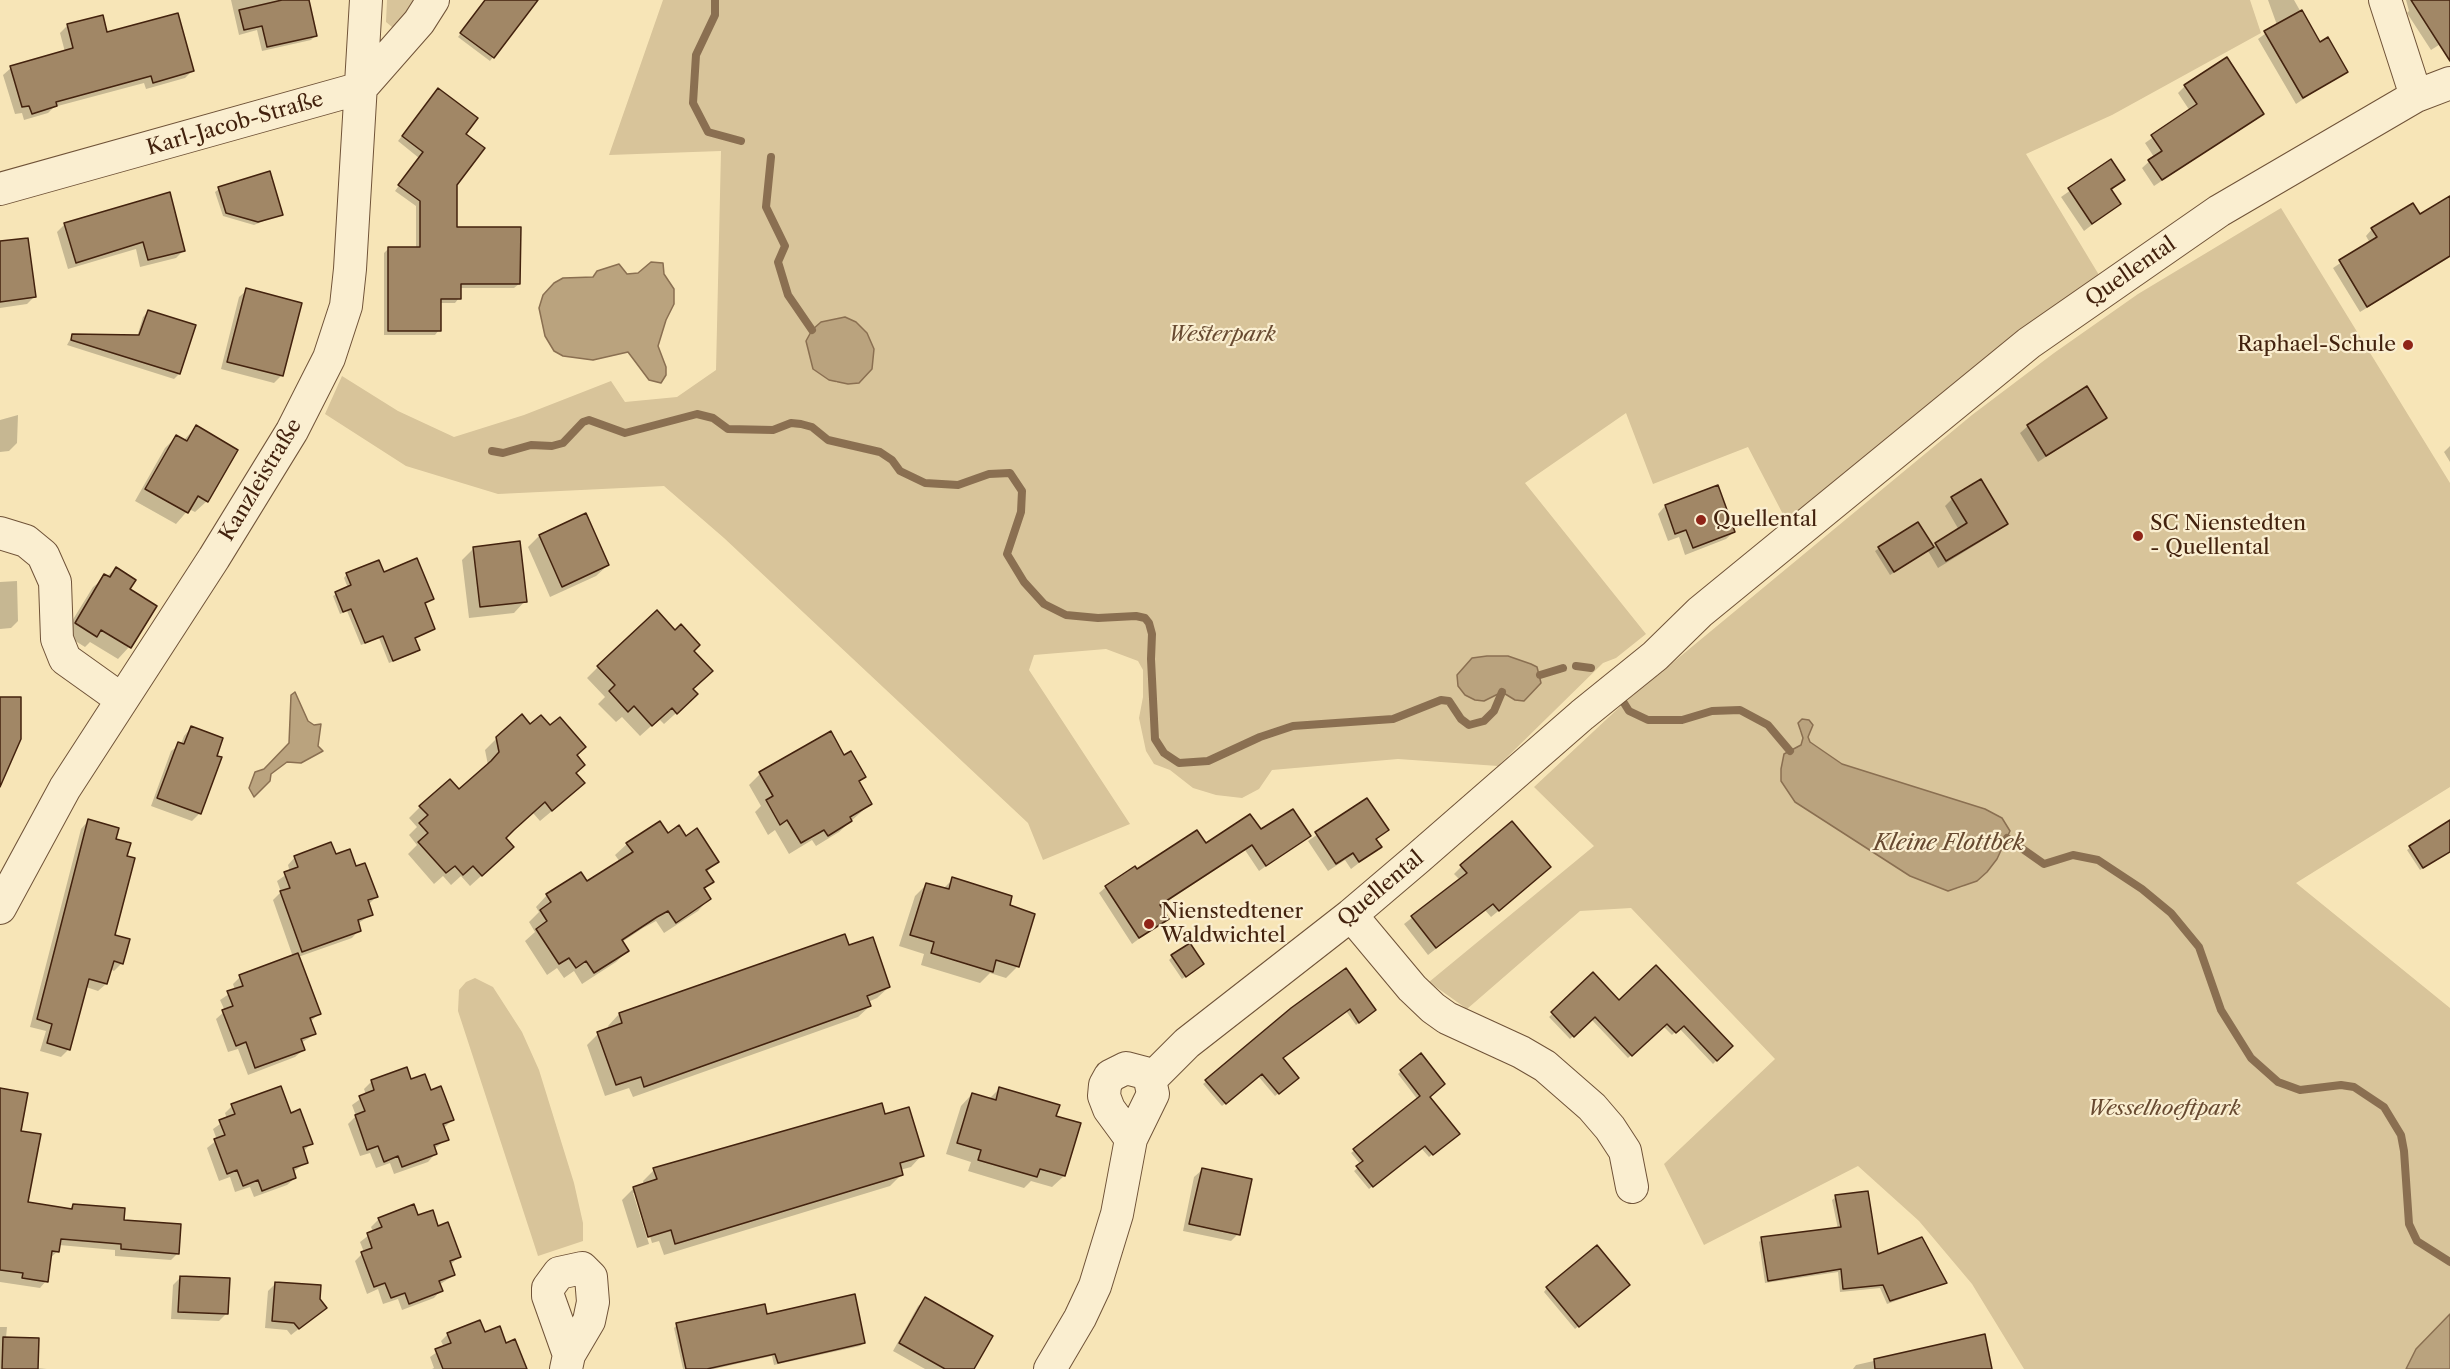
<!DOCTYPE html>
<html>
<head>
<meta charset="utf-8">
<style>
	body { margin:0 }
	canvas { display:block; background:#f7e5b7 }
</style>
</head>
<body>
<canvas width="2450" height="1369"></canvas>
<script>
const ctx = document.querySelector('canvas').getContext('2d');
ctx.lineJoin = 'round';
function fill(path, color) {
  ctx.fillStyle = color;
  ctx.fill(path, 'evenodd');
}
function toPath(rows) {
  const path = new Path2D();
  for (const r of rows) {
    path.moveTo(r[0], r[1]);
    for (let i = 2; i < r.length; i += 2) path.lineTo(r[i], r[i + 1]);
  }
  return path;
}
function trace(path, color, width, dash) {
  ctx.strokeStyle = color;
  ctx.lineWidth = width;
  ctx.lineCap = dash ? 'butt' : 'round';
  ctx.setLineDash(dash || []);
  ctx.stroke(path);
}
function write(font, color, halo, rows, align = 'center') {
  ctx.font = font + ' "Libre Caslon Text",serif';
  ctx.lineWidth = 4.5;
  ctx.setLineDash([]);
  ctx.textBaseline = 'middle';
  ctx.strokeStyle = halo;
  ctx.fillStyle = color;
  for (const [text, x, y, turn = 0] of rows) {
    ctx.save();
    ctx.translate(x, y);
    ctx.rotate((+turn || 0) * Math.PI / 180);
    ctx.textAlign = isNaN(turn) ? turn : align;
    if (halo) ctx.strokeText(text, 0, 0);
    ctx.fillText(text, 0, 0);
    ctx.restore();
  }
}
const green = toPath([
	[387,0,422,0,402,26,392,27,386,22],
	[663,0,2250,0,2261,33,2112,115,2026,154,2099,275,2028,325,1787,522,1748,447,1653,484,1626,413,1525,483,1646,634,1616,658,1603,663,1498,766,1398,759,1272,770,1259,789,1242,798,1216,795,1193,788,1170,770,1154,764,1146,751,1139,718,1143,697,1143,670,1138,661,1106,649,1034,655,1029,670,1130,824,1043,860,1028,823,724,538,664,486,498,494,406,466,325,414,342,376,398,411,454,437,524,415,611,381,625,402,677,397,716,370,721,151,609,155],
	[845,317,837,383,813,369,806,341,821,322],
	[2281,208,2450,483,2450,787,2296,883,2450,1008,2450,1314,2416,1349,2406,1369,2024,1369,1972,1284,1919,1221,1858,1166,1704,1245,1664,1164,1775,1059,1631,908,1580,911,1467,1009,1429,982,1594,846,1534,787,1624,703,1972,415,2054,353,2138,294],
	[1799,729,1808,737,1810,742,1842,764,1985,809,2001,818,2010,831,1963,887,1948,891,1910,876,1795,802,1784,754,1801,745,1803,738],
	[475,978,493,987,522,1032,539,1070,574,1183,583,1223,583,1241,538,1256,458,1011,459,990,466,982]
]);
const water = toPath([
	[651,262,663,263,664,274,674,289,674,304,666,320,658,346,666,367,666,375,661,383,649,380,628,352,593,360,563,356,554,351,545,336,539,308,543,295,554,283,563,278,593,277,597,271,619,264,627,274,638,273,651,262],
	[845,317,856,322,867,333,874,349,872,369,859,383,848,384,829,380,813,369,806,341,812,330,821,322,845,317],
	[1487,656,1508,656,1531,664,1537,667,1541,683,1524,701,1515,700,1502,692,1484,701,1475,700,1465,695,1458,686,1457,675,1472,658,1487,656],
	[295,692,308,721,314,725,321,724,318,746,323,751,301,763,287,762,271,774,270,781,254,797,249,788,255,772,264,769,289,743,291,695,295,692],
	[1802,719,1809,720,1813,725,1808,737,1810,742,1842,764,1985,809,2002,818,2010,831,1997,859,1987,872,1977,881,1948,891,1910,876,1795,802,1781,781,1781,769,1784,754,1801,745,1803,738,1798,723,1802,719],
	[2450,1314,2450,1369,2406,1369,2416,1349,2450,1314]
]);
const shadow = toPath([
	[231,0,308,0,316,35,311,40,262,51,257,30,239,35],
	[486,0,536,0,490,61,458,37],
	[2268,0,2294,0,2319,44,2346,71,2296,104,2258,39,2277,25],
	[2406,0,2450,0,2450,38,2431,50,2407,13,2409,11],
	[68,25,106,34,192,71,185,78,146,89,144,83,54,107,48,113,24,120,22,113,15,114,3,75,11,68,65,52,60,33],
	[2185,86,2262,114,2154,186,2142,168,2154,157,2145,143,2190,111,2178,93],
	[434,95,464,134,456,185,456,229,519,284,514,288,459,288,459,298,455,303,440,303,439,330,435,335,384,335,384,253,389,248,416,248,416,206,395,191,419,158,398,141],
	[2111,162,2123,180,2111,191,2119,204,2084,231,2061,197],
	[219,189,281,214,254,225,223,216,215,192],
	[2450,197,2450,257,2360,312,2333,268,2370,243,2366,236,2372,229,2419,216],
	[65,224,183,251,176,258,140,267,136,249,68,269,57,232],
	[0,243,34,297,27,304,0,308],
	[247,290,282,375,274,383,221,369,239,297],
	[148,312,179,374,174,379,67,345,72,336,137,337,143,317],
	[18,415,17,443,9,451,0,452,0,420],
	[2105,418,2038,462,2020,433,2028,426],
	[196,427,207,501,195,512,189,509,176,524,135,501,165,448,176,437,183,441],
	[2450,446,2450,462,2444,452],
	[1952,499,2006,523,1998,531,1938,568,1928,551,1890,575,1875,551,1917,524,1932,548,1959,530,1945,506],
	[1665,506,1734,532,1726,539,1685,555,1679,537,1668,541,1658,514],
	[539,536,608,565,596,576,550,597,528,547],
	[474,548,525,601,514,613,469,618,462,560],
	[116,569,128,590,155,607,129,647,118,659,90,642,85,647,64,634,93,587],
	[347,574,383,574,432,599,424,604,433,629,414,639,419,650,415,653,389,663,379,638,361,645,347,611,340,614,333,596,348,588,344,578],
	[17,581,18,621,11,628,0,629,0,582],
	[692,651,691,690,684,706,664,724,659,719,640,736,622,717,616,722,598,704,605,697,587,678,598,667],
	[530,726,575,756,571,795,540,821,533,813,504,838,500,859,470,886,461,876,451,885,443,876,434,884,408,854,417,845,409,835,417,827,409,818,420,807,459,791,488,765,485,750,497,738],
	[191,728,200,813,192,821,151,806,171,751,181,744,184,736],
	[844,757,864,776,858,782,870,804,839,832,816,846,812,840,789,854,775,830,768,835,755,812,761,806,749,785,760,774],
	[1367,800,1387,830,1375,840,1380,847,1351,869,1345,860,1328,871,1308,841],
	[88,821,113,936,122,963,114,971,110,969,106,984,98,991,86,987,69,1049,61,1057,40,1051,46,1031,30,1027,81,829],
	[2450,822,2450,851,2420,870,2407,850],
	[1261,832,1309,836,1259,871,1245,850,1159,907,1167,918,1132,944,1099,893,1106,887,1137,871,1206,846],
	[667,835,685,838,717,862,706,873,712,882,703,890,709,899,698,911,664,933,656,921,643,928,622,942,628,950,616,962,582,984,574,971,564,978,557,968,547,975,525,941,535,932,529,922,539,912,536,907,547,895,586,883,620,862,615,855,627,844],
	[335,856,355,867,376,897,368,905,371,915,357,924,359,930,352,938,298,957,319,1014,310,1022,315,1034,301,1043,303,1050,295,1057,248,1075,238,1049,228,1052,216,1019,225,1011,220,1000,235,990,233,984,240,977,293,957,273,900,281,892,277,881,290,872,288,865,295,857],
	[1462,866,1542,875,1491,917,1485,910,1428,955,1404,924,1460,880,1454,874],
	[953,879,1008,906,1018,966,1006,978,990,973,980,983,921,965,924,954,899,946,915,896,926,885,943,889],
	[848,947,889,987,877,998,868,1002,870,1006,858,1017,633,1097,629,1088,605,1096,587,1045,598,1034,609,1030,608,1026,619,1014,680,992],
	[1172,957,1199,968,1182,979,1169,960],
	[1656,967,1731,1046,1713,1064,1679,1028,1672,1035,1663,1026,1628,1058,1591,1019,1570,1039,1549,1017,1593,975,1619,1002],
	[1345,970,1371,1013,1356,1025,1346,1011,1281,1059,1294,1081,1275,1096,1258,1076,1222,1106,1203,1084],
	[406,1069,410,1080,452,1120,444,1128,447,1139,434,1149,435,1154,428,1162,394,1174,390,1163,376,1168,370,1153,360,1156,348,1124,356,1116,352,1105,366,1095,364,1089,371,1082],
	[1401,1071,1428,1097,1454,1137,1429,1157,1421,1148,1369,1189,1354,1171,1361,1165,1351,1153,1418,1100,1398,1074],
	[0,1089,20,1132,26,1203,69,1210,73,1205,123,1222,178,1253,171,1260,115,1256,115,1250,59,1245,58,1251,50,1258,46,1281,40,1288,0,1282],
	[999,1089,1054,1117,1064,1176,1052,1187,1031,1181,1024,1188,968,1171,971,1162,946,1154,961,1106,972,1094,989,1099],
	[232,1106,290,1115,311,1143,304,1151,307,1162,293,1172,295,1178,287,1185,254,1197,250,1187,235,1192,230,1177,219,1181,207,1148,217,1140,213,1129,227,1119,225,1113],
	[884,1116,922,1155,911,1167,900,1170,902,1174,890,1186,664,1255,659,1241,652,1243,636,1193,633,1193,649,1244,637,1248,622,1200,634,1188,644,1185,643,1181,654,1170],
	[1202,1170,1238,1234,1231,1241,1183,1231,1194,1177],
	[1836,1197,1877,1256,1945,1283,1887,1304,1880,1288,1840,1292,1838,1272,1765,1283,1759,1242,1762,1239,1838,1229,1832,1200],
	[417,1217,438,1228,459,1257,450,1265,454,1275,439,1285,441,1290,434,1298,402,1310,398,1299,383,1304,378,1289,367,1294,355,1261,364,1252,360,1242,373,1232,371,1227,379,1219],
	[181,1277,227,1313,219,1321,171,1319,173,1285],
	[275,1284,319,1300,325,1308,291,1335,287,1330,265,1328,268,1291],
	[1547,1288,1625,1288,1575,1329,1544,1292],
	[926,1299,972,1369,925,1369,893,1351,918,1306],
	[766,1316,864,1343,860,1346,774,1365,772,1356,714,1369,683,1369,674,1328,677,1325],
	[0,1327,7,1327,6,1338,37,1368,47,1369,0,1369],
	[448,1334,484,1334,505,1344,525,1369,432,1369,434,1368,430,1357,444,1347,441,1341],
	[1984,1336,1991,1369,1853,1369,1856,1365]
]);
const stream = toPath([
	[715,0,715,15,696,55,693,103,708,132,741,141],
	[771,157,766,207,785,246,778,262,788,295,812,330],
	[492,451,503,453,531,445,552,446,563,443,583,422,589,420,625,433,697,414,713,418,728,429,773,430,791,423,801,424,812,427,828,440,880,452,892,460,900,471,925,483,958,485,989,474,1010,473,1022,491,1021,512,1007,554,1024,582,1044,604,1066,615,1098,618,1136,616,1145,618,1149,623,1152,634,1151,659,1155,739,1164,753,1179,763,1208,761,1260,737,1293,726,1393,719,1441,700,1449,701,1461,719,1469,725,1484,721,1494,711,1502,692],
	[1576,666,1591,668],
	[1540,675,1563,668],
	[1624,703,1629,711,1648,720,1682,720,1712,711,1740,710,1768,725,1790,751],
	[2007,838,2044,864,2073,855,2098,860,2142,889,2171,913,2199,947,2221,1010,2251,1058,2278,1082,2300,1090,2341,1085,2354,1087,2384,1107,2401,1135,2404,1151,2409,1224,2417,1241,2450,1262]
]);
const building = toPath([
	[282,0,309,0,317,36,267,47,262,26,244,30,239,10,282,0],
	[485,0,538,0,494,58,460,33,485,0],
	[2411,0,2450,0,2450,61,2411,0],
	[2302,10,2320,42,2328,37,2348,72,2303,98,2264,31,2302,10],
	[178,13,194,71,153,83,151,76,56,102,57,106,32,114,29,106,22,107,10,66,73,48,67,24,103,15,107,32,178,13],
	[2227,57,2264,114,2162,180,2148,160,2162,151,2151,135,2197,104,2184,85,2227,57],
	[438,88,478,118,466,134,485,148,457,185,457,227,521,227,520,284,461,284,461,299,441,299,441,331,388,331,388,247,420,247,420,201,398,185,423,152,402,136,438,88],
	[2111,159,2125,180,2111,189,2121,204,2092,224,2068,188,2111,159],
	[270,171,283,215,258,222,226,213,218,187,270,171],
	[170,192,185,251,148,260,143,242,76,263,64,223,170,192],
	[2450,196,2450,256,2367,307,2339,260,2377,237,2371,228,2413,203,2420,214,2450,196],
	[28,238,36,297,0,302,0,241,28,238],
	[246,288,302,303,283,376,227,362,246,288],
	[148,310,196,325,180,374,71,340,72,334,139,335,148,310],
	[2087,386,2107,418,2046,456,2027,425,2087,386],
	[196,425,238,450,208,502,198,496,188,513,145,489,176,435,187,441,196,425],
	[1981,479,2008,524,1946,561,1935,543,1967,523,1951,497,1981,479],
	[1718,485,1735,532,1693,548,1686,530,1675,534,1665,505,1718,485],
	[586,513,609,565,562,587,539,535,586,513],
	[1918,522,1934,547,1894,572,1878,547,1918,522],
	[520,541,527,602,480,607,473,547,520,541],
	[417,558,434,599,425,603,435,629,415,638,420,650,393,661,383,636,365,643,351,609,343,612,335,592,351,585,346,573,379,560,384,572,417,558],
	[116,567,136,580,130,589,157,606,131,648,101,630,97,637,75,623,104,574,110,577,116,567],
	[657,610,675,630,681,624,700,645,694,651,713,671,693,689,698,694,677,714,672,708,652,726,634,706,628,712,609,691,615,685,597,666,657,610],
	[0,697,21,697,21,739,0,787,0,697],
	[522,714,530,724,541,715,550,725,560,717,586,747,577,755,585,765,576,773,585,783,552,811,545,802,514,830,506,838,514,847,482,876,473,866,463,875,455,866,446,873,418,842,428,833,419,823,428,815,419,806,450,779,459,789,491,761,499,752,496,737,522,714],
	[191,726,223,738,217,756,222,757,201,814,157,798,178,742,184,744,191,726],
	[831,731,844,755,851,751,866,777,859,781,872,804,850,817,852,821,828,836,824,830,801,843,787,820,780,825,766,800,773,796,759,772,831,731],
	[1367,798,1389,830,1376,839,1382,847,1359,862,1353,853,1336,864,1315,832,1367,798],
	[1293,809,1311,836,1266,866,1252,845,1160,905,1169,919,1139,938,1105,886,1135,866,1137,869,1197,830,1206,843,1250,814,1261,829,1293,809],
	[88,819,119,828,116,839,131,843,127,856,135,858,115,935,130,939,123,964,114,961,107,984,89,979,70,1050,47,1043,52,1024,37,1019,88,819],
	[2450,820,2450,852,2423,868,2409,846,2450,820],
	[660,821,668,833,679,825,686,836,697,828,719,862,706,870,714,882,704,888,711,899,676,923,668,911,657,917,622,940,629,951,594,973,586,961,576,968,569,958,559,964,536,929,547,921,540,910,551,902,546,894,581,872,587,881,633,852,626,843,660,821],
	[1512,821,1551,867,1499,911,1493,904,1436,948,1411,916,1467,873,1460,865,1512,821],
	[331,842,336,854,350,849,356,866,365,863,378,897,368,900,373,915,358,920,361,931,302,952,280,891,290,888,284,872,298,867,294,856,331,842],
	[952,877,1012,896,1010,905,1035,914,1019,967,996,960,993,972,931,953,934,942,910,935,926,883,949,889,952,877],
	[845,934,849,945,873,937,890,987,867,996,871,1006,644,1087,641,1077,616,1085,597,1032,622,1023,619,1013,845,934],
	[1190,943,1204,964,1186,977,1171,955,1190,943],
	[298,953,321,1014,310,1018,316,1034,301,1039,305,1050,255,1068,246,1042,236,1046,222,1010,233,1006,227,991,243,986,239,975,298,953],
	[1656,965,1733,1046,1717,1061,1684,1026,1676,1033,1667,1024,1632,1056,1595,1017,1574,1037,1551,1012,1593,972,1619,1000,1656,965],
	[1346,968,1376,1010,1359,1023,1350,1009,1283,1058,1299,1078,1279,1094,1262,1074,1226,1104,1205,1080,1291,1008,1346,968],
	[1421,1053,1445,1084,1430,1097,1460,1134,1433,1155,1425,1146,1373,1187,1356,1166,1363,1161,1353,1149,1420,1096,1400,1070,1421,1053],
	[407,1067,411,1079,425,1074,431,1090,441,1086,454,1120,443,1124,449,1140,434,1145,437,1154,402,1167,398,1156,384,1162,378,1146,367,1150,355,1115,365,1111,359,1096,374,1090,371,1080,407,1067],
	[281,1086,291,1113,300,1109,313,1144,303,1147,308,1163,293,1168,296,1178,262,1191,258,1180,243,1186,237,1170,227,1174,214,1139,225,1135,219,1120,235,1114,231,1104,281,1086],
	[999,1087,1060,1105,1056,1116,1081,1123,1065,1176,1040,1169,1037,1177,978,1160,981,1150,957,1143,972,1093,996,1100,999,1087],
	[0,1088,28,1093,21,1131,41,1134,28,1202,72,1209,73,1204,125,1208,124,1220,181,1224,179,1254,121,1249,121,1244,61,1239,59,1252,52,1251,48,1282,22,1278,23,1273,0,1270,0,1088],
	[882,1103,885,1114,909,1107,924,1156,900,1163,903,1175,675,1244,671,1230,648,1237,633,1187,657,1179,653,1168,882,1103],
	[1202,1168,1252,1179,1240,1235,1189,1224,1202,1168],
	[1868,1191,1878,1254,1922,1237,1947,1283,1890,1301,1883,1285,1843,1289,1841,1269,1768,1281,1761,1237,1841,1227,1835,1195,1868,1191],
	[414,1204,418,1215,433,1210,438,1226,448,1222,461,1257,450,1261,455,1275,439,1281,443,1291,409,1304,405,1293,391,1298,385,1283,374,1287,361,1252,372,1248,367,1233,382,1227,378,1218,414,1204],
	[1597,1245,1630,1285,1579,1327,1546,1287,1597,1245],
	[180,1276,230,1278,228,1314,178,1312,180,1276],
	[275,1282,321,1285,320,1299,327,1308,299,1329,294,1323,272,1321,275,1282],
	[855,1294,865,1343,778,1363,775,1354,707,1369,686,1369,676,1323,765,1304,767,1314,855,1294],
	[925,1297,993,1336,974,1369,945,1369,899,1343,925,1297],
	[480,1320,485,1332,500,1326,506,1343,515,1339,527,1369,443,1369,435,1349,451,1343,447,1333,480,1320],
	[1985,1334,1992,1369,1875,1369,1874,1359,1985,1334],
	[3,1337,39,1338,38,1369,2,1369,3,1337]
]);
const street = toPath([
	[2385,0,2416,96],
	[0,189,361,88,419,22,433,0],
	[0,533,26,541,43,555,55,582,57,639,65,659,121,699],
	[0,908,65,788,214,558,292,431,329,358,346,306,350,269,366,0],
	[1351,915,1412,988,1433,1008,1447,1018,1521,1052,1545,1066,1592,1107,1610,1128,1625,1151,1632,1187],
	[1150,1080,1187,1043,1351,915,1418,858,1582,715,1655,656,1700,612,2029,343,2219,211,2416,96,2450,83],
	[566,1369,569,1355,589,1321,593,1302,591,1277,582,1268,559,1273,548,1288,548,1296,569,1355],
	[1050,1369,1080,1318,1095,1286,1117,1214,1131,1139,1153,1094,1150,1080,1145,1073,1126,1068,1110,1076,1105,1085,1104,1096,1109,1109,1131,1139]
]);
const markers = [
	[2408,345,6,"#8f2418"],
	[1701,520,6,"#8f2418"],
	[2138,536,6,"#8f2418"],
	[1149,924,6,"#8f2418"]
];
const streetNames = [
	["Karl-Jacob-Straße",235,124,-16],
	["Quellental",2131,272,-35],
	["Kanzleistraße",261,480,-59],
	["Quellental",1381,889,-40]
];
const parkNames = [
	["Westerpark",1222,335],
	["Wesselhoeftpark",2164,1109]
];
const poiNames = [
	["Raphael-Schule",2396,345,"right"],
	["Quellental",1713,520],
	["SC Nienstedten",2150,524],
	["- Quellental",2150,548],
	["Nienstedtener",1161,912],
	["Waldwichtel",1161,936]
];
const waterNames = [
	["Kleine Flottbek",1949,844]
];
fill(green, '#d8c49a');
fill(water, '#baa37e');
trace(water, '#8a6f51', 1.5);
fill(shadow, '#0003');
trace(stream, '#8a6f51', 8);
fill(building, '#a18766');
trace(building, '#43220e', 1.5);
trace(street, '#705338', 34);
trace(street, '#faeed0', 32);
for (const [x, y, r, color] of markers) {
  const dot = new Path2D();
  dot.arc(x, y, r, 0, 2 * Math.PI);
  ctx.fillStyle = color;
  ctx.fill(dot);
  trace(dot, '#faeed0', 2);
}
write('21px', '#43220e', '#faeed0', streetNames);
write('italic 21px', '#684a31', '#faeed0', parkNames);
write('21px', '#43220e', '#faeed0', poiNames, 'left');
write('italic 22px', '#674930', '#faeed0', waterNames);
</script>
</body>
</html>
